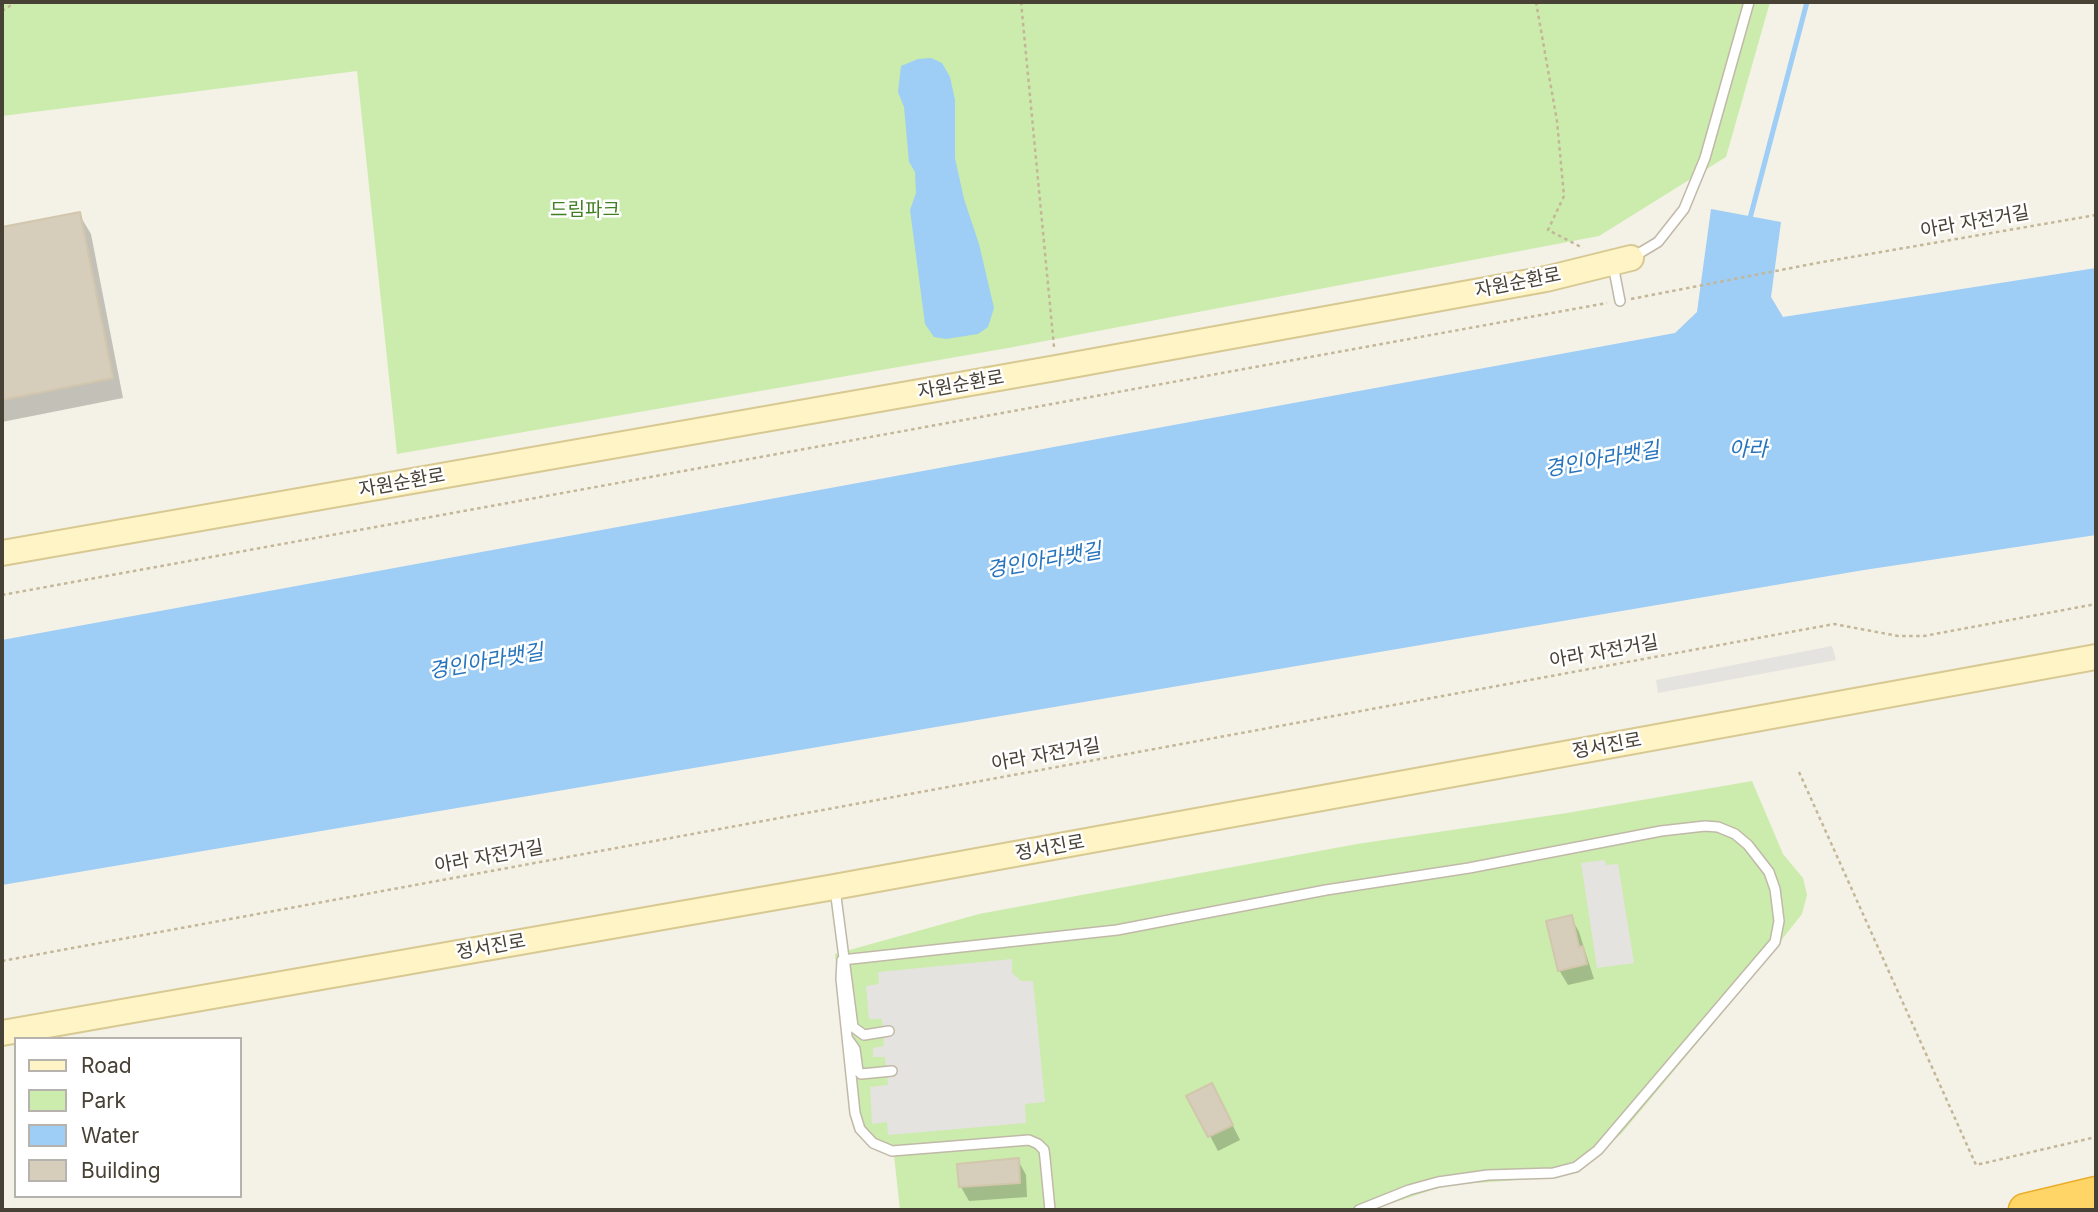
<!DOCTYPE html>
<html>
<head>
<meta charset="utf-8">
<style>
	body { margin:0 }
	#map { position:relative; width:2098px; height:1212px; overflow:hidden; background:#f4f1e6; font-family:Inter,sans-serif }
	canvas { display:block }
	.frame { position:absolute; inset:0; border:4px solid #484135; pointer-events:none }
	.legend { position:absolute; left:14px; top:1037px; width:228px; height:161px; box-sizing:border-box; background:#fff; border:2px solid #b6b3ae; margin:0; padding:9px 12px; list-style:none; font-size:21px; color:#484135 }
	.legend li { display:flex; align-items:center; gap:14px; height:35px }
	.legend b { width:35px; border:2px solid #b6b3ae }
</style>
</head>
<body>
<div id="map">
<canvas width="2098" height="1212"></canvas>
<div class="frame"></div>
<ul class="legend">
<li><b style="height:9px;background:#fff4c6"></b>Road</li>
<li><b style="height:19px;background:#cbecac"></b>Park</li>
<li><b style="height:19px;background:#9ecdf6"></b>Water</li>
<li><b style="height:19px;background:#d7cdbb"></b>Building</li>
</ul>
</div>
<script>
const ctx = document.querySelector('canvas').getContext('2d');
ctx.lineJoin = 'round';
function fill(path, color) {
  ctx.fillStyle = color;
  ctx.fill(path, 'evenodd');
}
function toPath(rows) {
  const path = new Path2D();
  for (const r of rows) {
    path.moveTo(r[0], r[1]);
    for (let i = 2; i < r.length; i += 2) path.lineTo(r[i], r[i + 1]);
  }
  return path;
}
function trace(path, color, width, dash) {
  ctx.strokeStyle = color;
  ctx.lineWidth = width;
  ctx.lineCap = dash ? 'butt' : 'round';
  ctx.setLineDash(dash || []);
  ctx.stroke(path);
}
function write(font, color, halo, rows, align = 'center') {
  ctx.font = font + ' Inter,"Noto Sans KR",sans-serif';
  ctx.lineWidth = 5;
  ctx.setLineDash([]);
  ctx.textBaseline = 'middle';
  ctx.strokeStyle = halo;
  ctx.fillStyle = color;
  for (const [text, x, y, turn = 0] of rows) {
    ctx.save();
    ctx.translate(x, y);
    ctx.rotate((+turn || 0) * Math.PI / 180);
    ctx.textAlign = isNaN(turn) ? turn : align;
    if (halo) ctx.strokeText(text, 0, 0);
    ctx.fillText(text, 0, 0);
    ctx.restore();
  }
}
const green = toPath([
	[2,2,1770,2,1726,157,1599,236,1008,348,397,454,357,71,2,116],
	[1752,781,1783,854,1803,878,1807,895,1802,914,1748,982,1622,1133,1577,1173,1533,1179,1447,1185,1371,1210,900,1210,894,1155,870,1146,854,1130,850,1116,835,954,979,914,1357,844,1567,813]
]);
const parking = toPath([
	[1832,646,1836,660,1658,693,1656,680],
	[1605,860,1606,865,1618,864,1634,963,1597,968,1581,863],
	[1012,959,1012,973,1021,981,1033,981,1045,1102,1025,1104,1026,1123,888,1135,887,1122,872,1124,870,1087,888,1085,885,1057,873,1057,873,1048,884,1046,882,1019,869,1019,866,986,879,984,878,972]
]);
const water = toPath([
	[931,58,942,63,950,77,955,100,955,158,964,199,979,244,994,308,988,327,978,334,946,339,934,337,925,324,910,210,916,193,915,172,909,162,904,107,898,92,901,66,918,59],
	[1711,209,1781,222,1771,297,1783,317,2096,268,2096,535,1864,570,2,885,2,640,1675,333,1697,312]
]);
const shadow = toPath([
	[79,214,91,234,123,398,2,422,2,229],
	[1571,917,1579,932,1594,979,1568,985,1559,970],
	[1189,1096,1220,1100,1240,1140,1218,1151],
	[1018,1160,1026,1175,1027,1197,969,1201,961,1187]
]);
const stream = toPath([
	[1749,222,1807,2]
]);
const building = toPath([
	[80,212,113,378,2,400,2,227,80,212],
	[1572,915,1579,947,1583,946,1587,964,1558,971,1546,921,1572,915],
	[1212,1083,1233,1125,1208,1137,1186,1096,1212,1083],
	[1019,1158,1020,1183,959,1187,957,1164,1019,1158]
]);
const path = toPath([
	[1021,2,1054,347],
	[1536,2,1557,121,1564,196,1548,230,1583,248],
	[2,11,16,2],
	[1631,299,1817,263,2096,215],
	[2,595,1607,303],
	[1799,772,1976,1165,2096,1137],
	[2,961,1834,624,1898,636,1924,636,2096,604]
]);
const lane = toPath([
	[1633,257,1658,242,1684,209,1705,158,1749,2],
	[1613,265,1620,301],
	[835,889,853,1027,864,1035,889,1031],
	[842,960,1117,930,1326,890,1469,868,1661,831,1705,826,1718,827,1735,834,1748,845,1769,872,1775,889,1779,921,1775,942,1598,1150,1576,1167,1553,1173,1488,1175,1438,1182,1409,1190,1359,1210],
	[842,960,841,979,855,1113,860,1129,873,1143,892,1151,1029,1140,1038,1144,1044,1150,1045,1158,1050,1210],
	[848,1039,855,1049,858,1071,861,1074,892,1071]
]);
const secondary = toPath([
	[2,553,1056,368,1546,279,1631,258],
	[2,1033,834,887,2096,657]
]);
const highway = toPath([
	[2025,1210,2096,1193]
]);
const parkNames = [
	["드림파크",585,210]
];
const streetNames = [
	["아라 자전거길",1975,222,-10],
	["자원순환로",1518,283,-11],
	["자원순환로",961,385,-10],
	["자원순환로",402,483,-10],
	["아라 자전거길",1604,652,-10],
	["정서진로",1607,746,-10],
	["아라 자전거길",1046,755,-10],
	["정서진로",1050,848,-10],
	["아라 자전거길",489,857,-10],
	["정서진로",491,947,-10]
];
const waterNames = [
	["아라",1748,450],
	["경인아라뱃길",1602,460,-10],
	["경인아라뱃길",1044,561,-10],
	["경인아라뱃길",486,662,-10]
];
fill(green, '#cbecac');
fill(parking, '#e5e3df');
fill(water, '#9ecdf6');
fill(shadow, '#0003');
trace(stream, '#9ecdf6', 5);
fill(building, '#d7cdbb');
trace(building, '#d2c6ad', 2);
trace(lane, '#c1b9a8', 12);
trace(secondary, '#d8c992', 28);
trace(highway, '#eaae2b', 35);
trace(path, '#c4b798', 2.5, [3.5, 3.5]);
trace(lane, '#fff', 9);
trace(secondary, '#fff4c6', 24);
trace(highway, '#ffd567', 32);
write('19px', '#417f23', '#fff', parkNames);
write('19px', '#484135', '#fff', streetNames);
write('italic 21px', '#2574bd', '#fff', waterNames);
</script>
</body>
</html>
